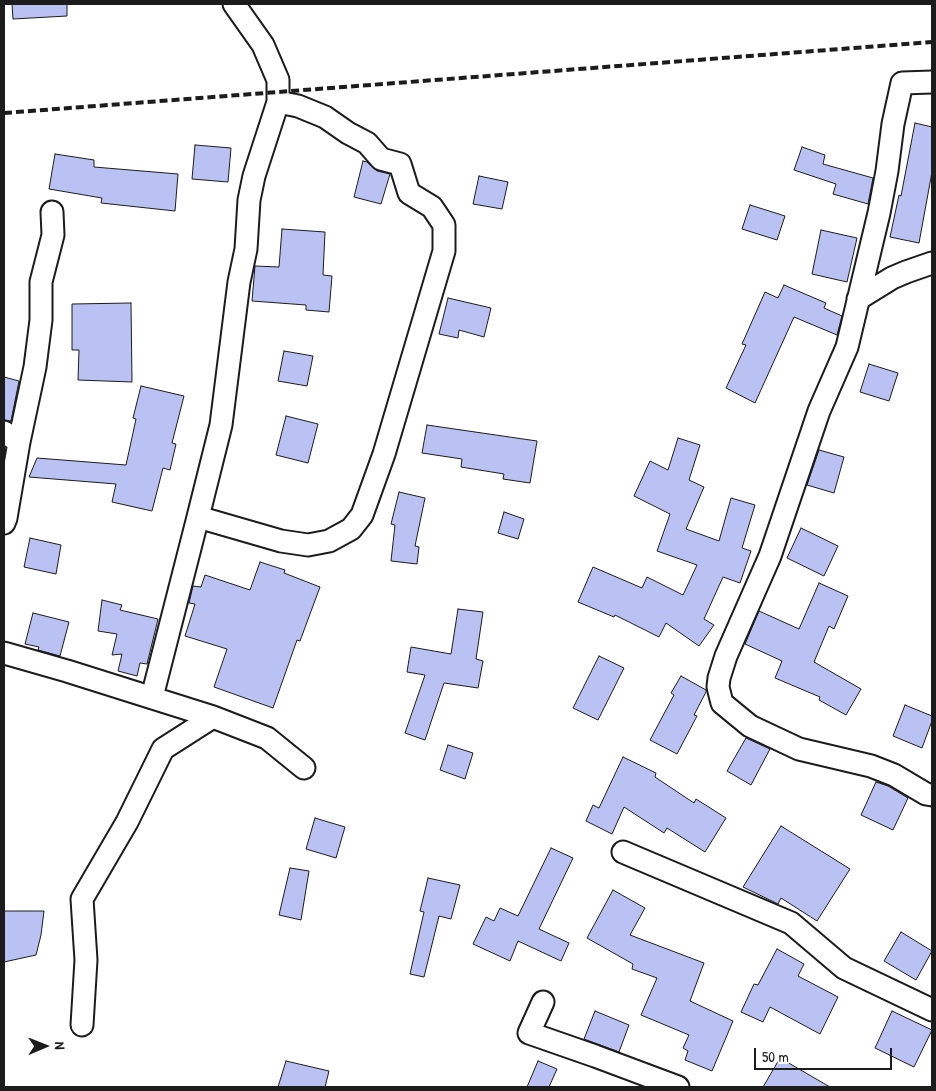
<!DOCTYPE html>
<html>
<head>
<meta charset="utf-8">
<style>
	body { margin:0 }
	#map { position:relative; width:936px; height:1091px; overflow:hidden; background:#fff; font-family:"Patrick Hand",sans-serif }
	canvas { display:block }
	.frame { position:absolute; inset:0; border:5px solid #1c1c1c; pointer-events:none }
	.north { position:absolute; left:20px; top:1021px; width:50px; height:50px; -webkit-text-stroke:4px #fff; paint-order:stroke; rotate:89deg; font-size:14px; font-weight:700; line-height:20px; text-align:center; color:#1c1c1c }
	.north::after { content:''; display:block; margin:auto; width:18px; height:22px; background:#1c1c1c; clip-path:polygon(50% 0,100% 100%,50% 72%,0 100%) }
	.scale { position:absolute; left:754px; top:1048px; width:138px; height:22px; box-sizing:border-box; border:2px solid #1c1c1c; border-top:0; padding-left:6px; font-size:15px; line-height:18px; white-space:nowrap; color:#1c1c1c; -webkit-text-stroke:4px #fff; paint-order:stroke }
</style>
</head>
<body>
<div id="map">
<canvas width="936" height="1091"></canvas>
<div class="frame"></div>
<div class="north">N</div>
<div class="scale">50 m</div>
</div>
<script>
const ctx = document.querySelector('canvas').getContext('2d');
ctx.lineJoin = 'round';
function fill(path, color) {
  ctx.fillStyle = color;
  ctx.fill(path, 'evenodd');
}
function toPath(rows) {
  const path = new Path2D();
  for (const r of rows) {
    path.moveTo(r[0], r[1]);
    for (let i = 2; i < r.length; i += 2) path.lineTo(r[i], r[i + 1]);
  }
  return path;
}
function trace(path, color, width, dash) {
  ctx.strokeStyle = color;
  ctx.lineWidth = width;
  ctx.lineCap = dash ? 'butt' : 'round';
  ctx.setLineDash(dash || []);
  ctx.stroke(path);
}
const building = toPath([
	[12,4,67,4,67,16,13,19,12,4],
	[915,123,932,127,932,172,919,243,890,237,899,195,901,196,915,123],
	[195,145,231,148,228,182,192,179,195,145],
	[802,147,825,155,823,164,873,178,868,204,833,194,836,184,794,170,802,147],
	[55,154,94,160,94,167,178,174,175,211,101,203,102,198,49,189,55,154],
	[363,161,367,162,377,171,390,174,381,204,354,197,363,161],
	[479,176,508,182,502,209,473,204,479,176],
	[750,205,785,216,777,240,742,229,750,205],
	[282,229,325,232,323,275,332,276,329,312,306,310,306,305,252,301,255,266,279,267,282,229],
	[821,230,857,238,847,282,812,274,821,230],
	[784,285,826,303,824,308,842,316,837,335,794,317,755,403,726,388,746,345,742,344,765,292,778,298,784,285],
	[448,298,491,308,484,337,459,330,458,338,439,334,448,298],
	[131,303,132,382,78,380,79,350,72,350,72,304,131,303],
	[284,351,313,356,307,386,278,381,284,351],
	[869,364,898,373,889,401,860,392,869,364],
	[4,377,19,381,11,421,4,420,4,377],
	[141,386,184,396,172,443,176,444,170,470,163,468,152,511,112,502,116,484,29,477,37,458,126,465,136,419,133,418,141,386],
	[286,416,318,424,308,463,276,455,286,416],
	[427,425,537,441,530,483,503,479,504,474,461,467,462,459,422,453,427,425],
	[678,438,700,445,689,480,704,487,686,529,719,541,731,498,755,505,742,548,751,551,740,583,723,577,704,619,714,625,699,646,666,623,659,637,615,615,614,617,578,602,593,567,642,588,647,577,683,595,697,565,657,551,670,514,634,496,650,461,668,470,678,438],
	[819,450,844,457,834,493,807,485,819,450],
	[399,492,425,498,415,546,419,547,417,564,391,561,395,525,391,524,399,492],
	[504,512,524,519,518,539,498,533,504,512],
	[801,528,838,546,824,576,787,558,801,528],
	[30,538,61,545,56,574,24,567,30,538],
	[260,562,285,570,284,573,320,587,300,641,297,640,273,708,214,687,227,649,185,636,195,604,189,603,193,586,201,587,205,575,250,590,260,562],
	[819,583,848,596,834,629,829,626,814,662,861,689,846,715,819,700,820,697,775,678,782,661,745,644,759,611,799,629,819,583],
	[102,600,122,605,120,610,158,619,147,664,140,663,137,676,118,671,122,654,112,655,117,634,98,631,102,600],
	[458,609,483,612,476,659,483,661,478,688,444,683,425,740,405,733,425,675,407,672,411,647,451,654,458,609],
	[33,613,69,622,60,656,38,650,39,647,25,644,33,613],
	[599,656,624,668,598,720,573,708,599,656],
	[681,676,706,690,706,692,694,715,697,716,677,754,650,740,674,695,671,693,681,676],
	[905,705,932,716,932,721,922,748,893,736,905,705],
	[746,738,770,749,751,785,727,771,746,738],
	[448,745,473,753,465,779,440,770,448,745],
	[623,757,656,773,655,777,694,803,696,799,726,818,705,852,667,828,664,833,624,807,612,834,586,821,593,805,599,808,623,757],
	[876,782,888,786,908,798,893,830,861,815,876,782],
	[315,818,345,827,336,858,306,849,315,818],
	[781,826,850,869,817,921,781,898,778,904,743,887,781,826],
	[551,848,573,858,539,929,569,943,561,961,518,941,510,961,473,944,486,917,494,921,500,908,518,916,551,848],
	[290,868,309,871,301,920,279,915,290,868],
	[428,878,460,885,451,919,439,916,424,977,410,974,424,912,420,911,428,878],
	[613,890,645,908,630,935,704,963,690,1001,733,1021,712,1071,685,1060,688,1051,683,1048,689,1035,641,1015,657,978,632,969,633,964,587,938,613,890],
	[4,911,44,911,41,935,36,955,4,962,4,911],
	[901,932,932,951,916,980,884,961,901,932],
	[777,949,804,964,798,976,838,997,820,1034,770,1007,763,1022,741,1012,754,984,758,985,777,949],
	[595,1011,629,1025,619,1052,584,1039,595,1011],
	[892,1011,932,1030,914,1067,875,1048,892,1011],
	[780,1058,830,1087,763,1087,780,1058],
	[286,1061,329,1071,325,1087,278,1087,286,1061],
	[538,1061,557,1069,549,1087,527,1087,538,1061]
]);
const minor = toPath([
	[932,82,902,83,893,124,887,171,879,213,847,347,819,411,770,556,726,656,719,678,718,687,722,703,750,726,799,749,871,766,894,775,926,794,932,795],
	[858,299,892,278,906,272,932,263],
	[4,432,19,442,6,518,4,523],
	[19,442,35,367,41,320,41,282,53,235,52,212],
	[198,517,221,425,239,282,246,249,249,200,254,176,278,102],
	[4,653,67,671,213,717,267,738,304,768],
	[152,697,198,517,281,541,308,545,329,541,351,529,362,515,384,454,444,251,444,225,432,207,409,193,400,164,381,159,367,143,348,133,325,117,298,106,278,102,278,80,263,45,234,4],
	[623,852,791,923,844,968,932,1010],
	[543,1002,529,1033,595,1056,678,1087],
	[82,1025,86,960,82,899,127,822,163,749,213,717]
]);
const rail = toPath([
	[4,113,932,42]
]);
fill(building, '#bac1f3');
trace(building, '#1c1c1c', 1);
trace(minor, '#1c1c1c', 25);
trace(minor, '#fff', 21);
trace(rail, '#1c1c1c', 4, [8, 4]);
</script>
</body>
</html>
